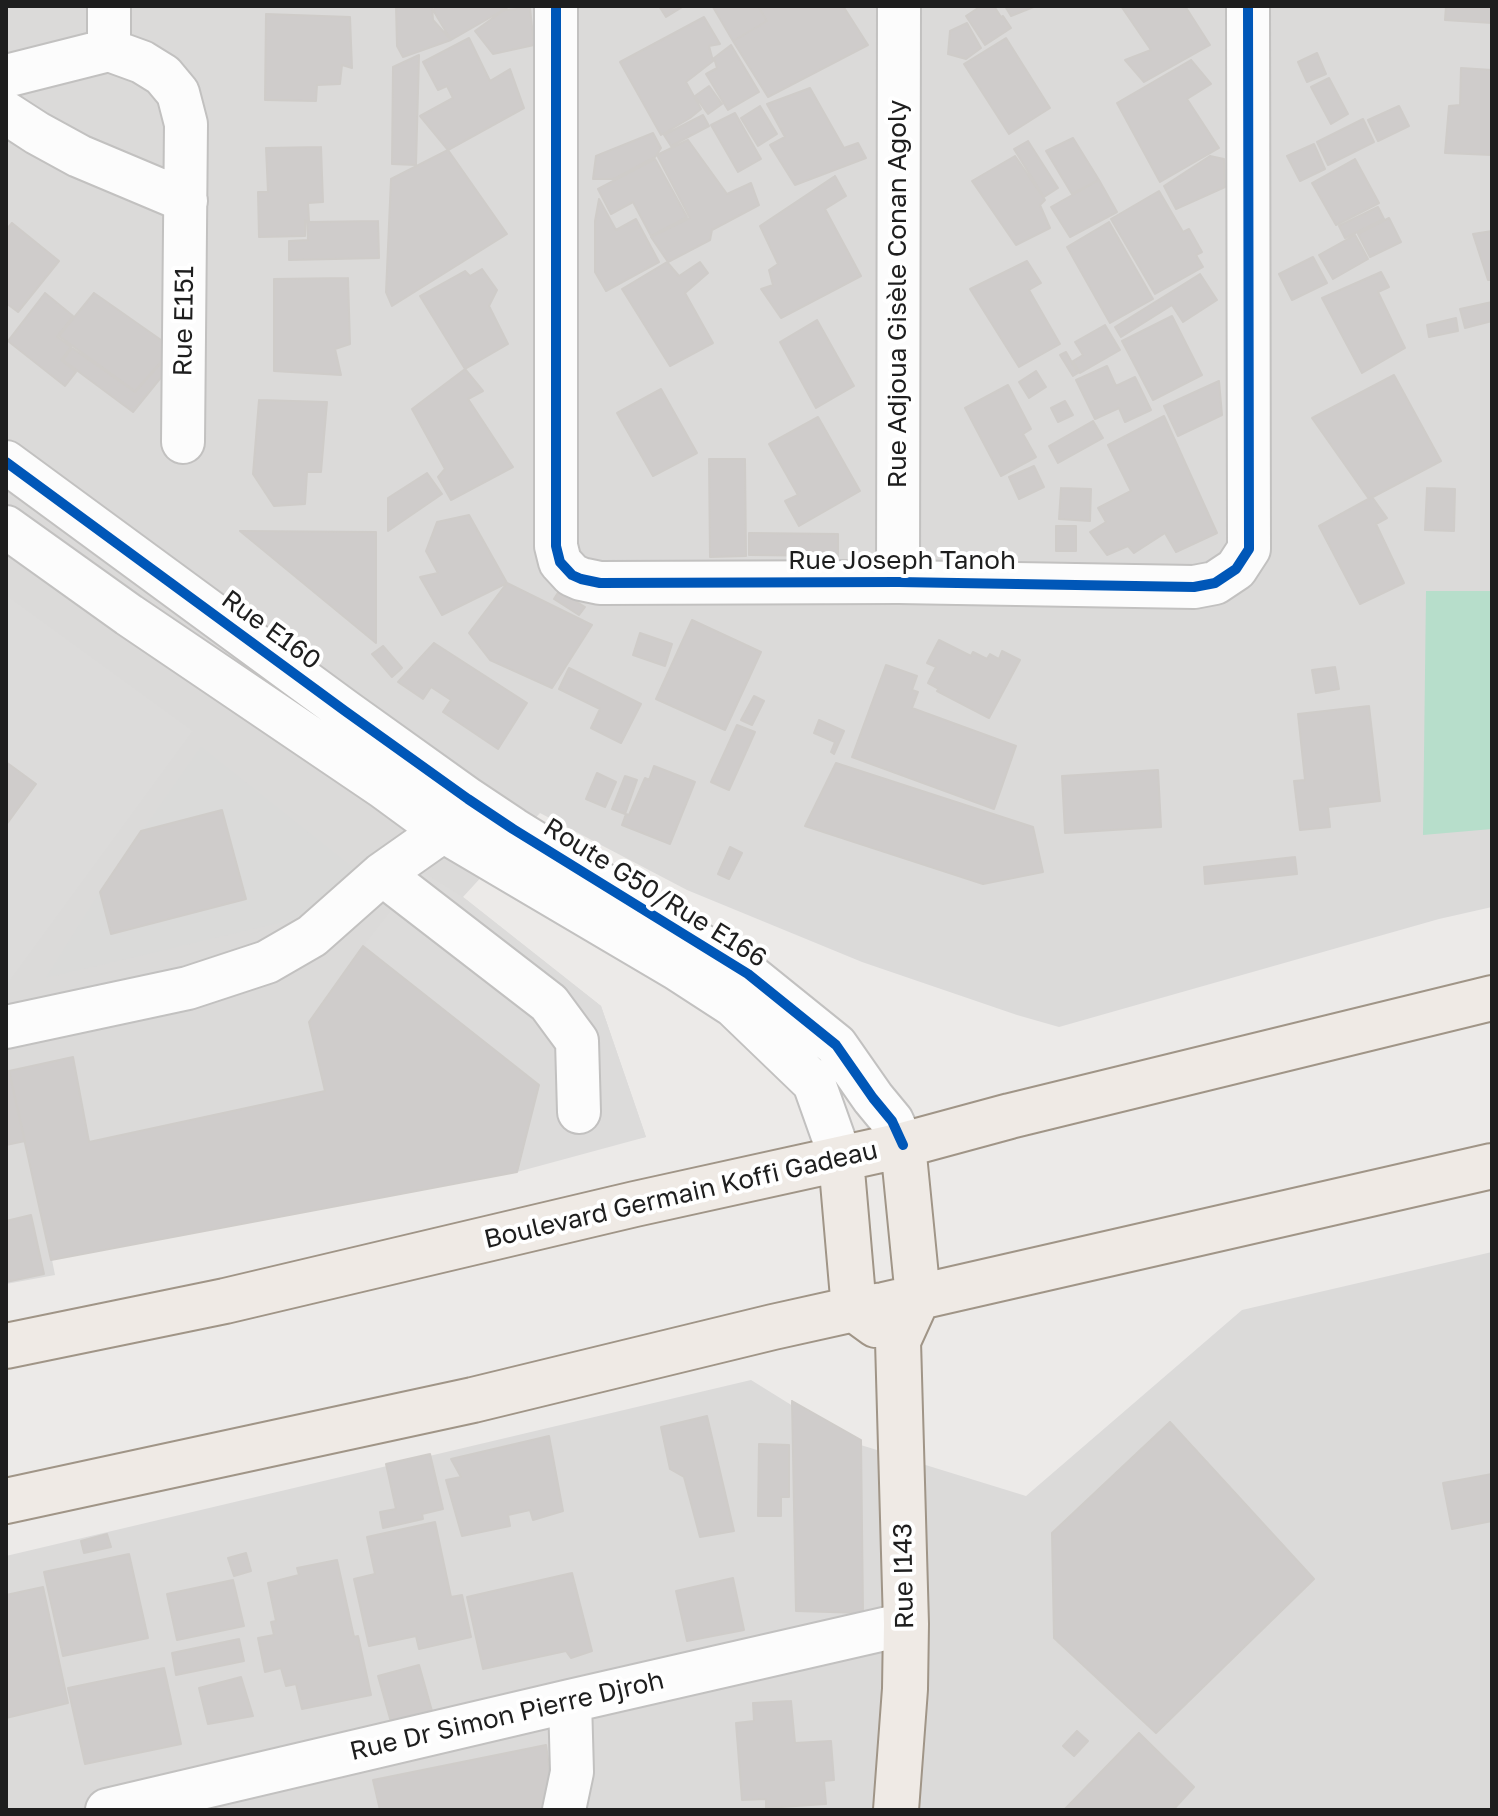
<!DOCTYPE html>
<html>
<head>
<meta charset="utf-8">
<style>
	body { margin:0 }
	#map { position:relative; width:1498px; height:1816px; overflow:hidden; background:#eceae8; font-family:"Golos Text",sans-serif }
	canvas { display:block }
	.frame { position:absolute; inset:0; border:8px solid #1e1e1e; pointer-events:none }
</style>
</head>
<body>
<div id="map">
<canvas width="1498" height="1816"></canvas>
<div class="frame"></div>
</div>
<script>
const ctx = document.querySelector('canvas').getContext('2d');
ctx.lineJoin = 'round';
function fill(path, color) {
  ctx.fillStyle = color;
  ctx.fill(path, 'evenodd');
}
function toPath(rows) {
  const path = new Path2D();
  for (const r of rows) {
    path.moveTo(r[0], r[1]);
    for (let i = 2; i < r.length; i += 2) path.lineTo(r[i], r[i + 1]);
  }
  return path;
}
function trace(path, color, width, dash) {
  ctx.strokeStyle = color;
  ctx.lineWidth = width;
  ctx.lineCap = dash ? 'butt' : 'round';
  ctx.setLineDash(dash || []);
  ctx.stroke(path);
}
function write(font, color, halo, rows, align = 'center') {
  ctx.font = font + ' "Golos Text",sans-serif';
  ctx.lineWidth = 8;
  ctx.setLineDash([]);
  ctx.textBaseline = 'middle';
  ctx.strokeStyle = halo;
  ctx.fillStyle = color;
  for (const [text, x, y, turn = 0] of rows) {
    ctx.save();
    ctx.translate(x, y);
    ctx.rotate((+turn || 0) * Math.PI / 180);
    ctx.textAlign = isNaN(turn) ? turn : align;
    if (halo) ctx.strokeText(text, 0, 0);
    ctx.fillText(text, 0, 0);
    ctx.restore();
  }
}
const residential = toPath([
	[6,6,1492,6,1492,907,1439,919,1059,1027,1017,1015,862,962,687,890,540,813,463,897,601,1006,646,1137,52,1260,55,1275,6,1284],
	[1492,1252,1492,1810,6,1810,6,1556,751,1380,851,1442,1026,1496,1242,1310]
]);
const religious = toPath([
	[201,747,353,868,308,916,46,978,100,892]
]);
const pitch = toPath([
	[1426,591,1492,591,1492,829,1423,835]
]);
const parking = toPath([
	[6,595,193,731,6,986,6,825,36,784,6,762],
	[421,871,463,897,601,1006,646,1137,517,1172,539,1084,363,946]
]);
const building = toPath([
	[396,6,432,6,433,20,451,40,403,57,397,46,396,6],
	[438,6,510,6,451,40,433,10,438,6],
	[659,6,684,6,666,17,659,6],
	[715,6,758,6,767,21,733,41,713,7,715,6],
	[758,6,843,6,868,45,768,97,733,41,767,21,758,6],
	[981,6,994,6,1001,17,1003,16,1011,28,985,45,966,16,981,6],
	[1005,6,1036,6,1011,16,1005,6],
	[1121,6,1185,6,1210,45,1144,82,1125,60,1151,50,1121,6],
	[1446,6,1492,6,1492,23,1445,20,1446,6],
	[530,8,534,45,493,54,475,31,504,10,530,8],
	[266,14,350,17,352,68,342,65,340,84,317,85,316,101,265,100,266,14],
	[704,17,720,44,709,46,713,61,686,82,701,109,690,118,661,135,620,62,704,17],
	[967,23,981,48,966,59,948,54,950,31,967,23],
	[469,38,490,81,510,69,524,108,448,150,420,116,453,98,447,86,438,90,423,62,469,38],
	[1006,38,1050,108,1009,134,964,64,1006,38],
	[731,45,759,92,728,110,706,74,717,68,714,58,731,45],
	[1317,53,1326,74,1307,82,1298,62,1317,53],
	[419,55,416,165,392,164,393,67,419,55],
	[1191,60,1211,84,1187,99,1219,148,1160,182,1117,103,1191,60],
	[1461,68,1492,70,1492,155,1445,153,1449,106,1460,105,1461,68],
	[1329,78,1348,114,1331,124,1311,87,1329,78],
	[709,86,722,104,708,114,695,96,709,86],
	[810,88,844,148,858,143,866,158,795,185,770,145,785,137,767,104,810,88],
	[760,106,777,134,758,146,741,118,760,106],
	[1399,106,1409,126,1378,141,1368,120,1399,106],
	[735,113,761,159,738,172,711,125,735,113],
	[703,115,709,126,671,146,664,135,703,115],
	[1363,119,1374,142,1328,165,1317,142,1363,119],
	[653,133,661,148,655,157,614,179,593,179,596,156,653,133],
	[1073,138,1099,180,1072,194,1046,151,1073,138],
	[688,140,727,194,751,183,759,205,712,230,710,240,668,262,651,237,690,218,657,155,688,140],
	[1028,141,1058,188,1044,197,1014,149,1028,141],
	[1314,144,1325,169,1300,181,1287,156,1314,144],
	[321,147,323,202,308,203,309,221,305,220,305,236,259,237,258,192,268,192,266,148,321,147],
	[448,150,507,234,392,306,386,292,391,179,448,150],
	[1015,156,1045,200,1040,205,1050,228,1016,245,972,181,1015,156],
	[1210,156,1224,159,1225,187,1176,209,1164,186,1210,156],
	[655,159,687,217,651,236,633,202,611,214,598,189,655,159],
	[1355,159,1379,203,1336,225,1312,183,1355,159],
	[835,176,846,196,825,209,861,276,781,318,761,289,773,285,769,270,778,264,760,226,835,176],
	[1099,180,1117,212,1070,237,1051,207,1099,180],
	[1159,191,1183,232,1189,229,1202,252,1196,255,1203,267,1155,294,1111,219,1159,191],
	[599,199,616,230,636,219,659,262,606,291,595,272,595,221,599,199],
	[1378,207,1384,219,1345,238,1339,226,1378,207],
	[1389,218,1401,242,1370,257,1358,234,1389,218],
	[378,221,379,258,289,260,289,241,308,240,307,222,378,221],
	[1109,222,1153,299,1110,323,1067,247,1109,222],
	[12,223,59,261,18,312,6,303,6,230,12,223],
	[1492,231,1492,280,1488,280,1473,234,1492,231],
	[1355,235,1368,259,1333,279,1319,255,1355,235],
	[1313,257,1327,283,1292,300,1279,274,1313,257],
	[1027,261,1041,283,1029,290,1060,344,1019,367,970,289,1027,261],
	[667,262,679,276,700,262,708,273,685,293,713,343,670,366,622,289,667,262],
	[482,269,497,290,489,306,508,344,465,369,420,296,465,271,470,276,482,269],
	[1381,272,1389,287,1378,292,1405,348,1362,373,1322,298,1381,272],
	[1200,274,1217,300,1183,322,1172,305,1121,337,1115,327,1200,274],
	[348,278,350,344,335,349,341,375,274,371,274,279,348,278],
	[45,293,73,316,57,337,71,347,61,360,76,372,65,386,8,341,45,293],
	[94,293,171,347,161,362,135,391,59,336,94,293],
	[1492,302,1492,321,1465,328,1460,309,1492,302],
	[1172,316,1202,375,1153,400,1122,341,1172,316],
	[1456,318,1458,331,1429,337,1427,325,1456,318],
	[817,320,854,386,816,408,780,342,817,320],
	[1105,325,1120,350,1080,373,1073,361,1083,355,1075,342,1105,325],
	[72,348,135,392,160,364,167,370,133,412,63,360,72,348],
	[1066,352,1078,373,1073,376,1060,355,1066,352],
	[1107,366,1116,386,1135,377,1151,410,1125,422,1119,408,1095,419,1076,380,1107,366],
	[465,369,483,391,468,399,513,467,451,500,438,477,445,469,412,409,465,369],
	[1036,371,1046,387,1029,398,1019,382,1036,371],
	[1394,375,1441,461,1369,499,1312,418,1394,375],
	[1219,381,1222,415,1178,436,1164,406,1219,381],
	[1008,385,1031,429,1023,434,1036,457,1001,476,965,408,1008,385],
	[661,389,697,453,653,476,617,413,661,389],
	[259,400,327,402,321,472,307,472,305,504,274,506,253,474,259,400],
	[1065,401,1073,415,1058,422,1051,408,1065,401],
	[1164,416,1217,533,1176,552,1165,533,1134,553,1128,546,1107,555,1090,532,1106,522,1098,508,1131,491,1108,445,1164,416],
	[818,417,860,491,799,526,785,501,798,495,769,444,818,417],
	[1093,421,1103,438,1058,463,1049,446,1093,421],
	[709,459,745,459,746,556,710,557,709,459],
	[1034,466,1044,487,1019,499,1009,477,1034,466],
	[427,473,442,494,388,531,388,498,427,473],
	[1061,488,1091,489,1090,521,1059,519,1061,488],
	[1427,488,1455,489,1454,531,1425,530,1427,488],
	[1372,497,1387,518,1376,524,1404,583,1360,604,1319,526,1372,497],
	[469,515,507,583,442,615,420,577,438,573,426,551,437,522,469,515],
	[1056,526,1076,526,1076,551,1056,551,1056,526],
	[240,531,376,532,376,643,240,531],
	[749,533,838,534,838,556,749,555,749,533],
	[507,583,592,625,552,688,490,660,469,633,507,583],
	[559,591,585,607,579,615,554,599,559,591],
	[692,620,761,652,725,730,656,699,692,620],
	[640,633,672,644,665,666,633,655,640,633],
	[939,640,971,656,973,652,987,659,990,654,999,659,1002,651,1020,660,989,718,937,691,939,689,928,683,936,667,927,663,939,640],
	[434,643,527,703,498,749,443,712,451,700,431,687,423,699,398,682,434,643],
	[383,646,402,668,392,677,372,654,383,646],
	[886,665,917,676,912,690,918,692,912,708,1016,746,994,809,852,757,886,665],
	[1335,667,1339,689,1316,693,1312,670,1335,667],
	[569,668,641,704,621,743,591,728,600,709,559,689,569,668],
	[754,696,764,701,752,725,741,720,754,696],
	[1369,706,1380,801,1328,807,1330,827,1300,830,1294,781,1305,780,1298,714,1369,706],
	[819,720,844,731,834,754,831,752,835,742,814,733,819,720],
	[737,725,755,732,729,790,711,782,737,725],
	[6,762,36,784,6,825,6,762],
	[836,763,1033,827,1043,872,983,884,805,826,836,763],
	[654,766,695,782,670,844,622,825,626,814,629,815,645,778,649,780,654,766],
	[1158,770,1161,827,1065,833,1062,776,1158,770],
	[597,773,616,782,605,807,586,799,597,773],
	[625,776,637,780,625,814,612,809,625,776],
	[222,810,246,899,111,934,100,892,141,831,222,810],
	[730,847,742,853,729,879,718,874,730,847],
	[1295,857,1297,874,1205,884,1204,867,1295,857],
	[363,946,539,1085,517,1172,51,1260,9,1071,73,1057,89,1142,325,1091,309,1022,363,946],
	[9,1071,25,1141,6,1145,6,1072,9,1071],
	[31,1215,44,1274,6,1282,6,1221,31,1215],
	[792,1401,861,1440,863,1613,796,1611,792,1401],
	[707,1416,734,1531,700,1537,684,1477,670,1469,661,1427,707,1416],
	[1170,1422,1314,1579,1156,1733,1054,1638,1052,1533,1170,1422],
	[549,1436,563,1511,533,1520,530,1510,508,1515,510,1526,462,1536,446,1480,461,1477,451,1459,549,1436],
	[759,1444,789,1445,789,1497,781,1497,781,1516,758,1516,759,1444],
	[430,1454,443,1509,422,1514,423,1519,383,1528,380,1512,396,1509,386,1464,430,1454],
	[1492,1474,1492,1521,1452,1529,1443,1483,1492,1474],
	[435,1522,451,1597,462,1595,471,1637,419,1649,416,1636,369,1646,354,1579,375,1574,367,1537,435,1522],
	[107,1534,111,1547,84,1553,81,1541,107,1534],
	[246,1553,251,1571,234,1576,228,1558,246,1553],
	[129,1554,148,1638,63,1656,44,1572,129,1554],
	[337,1560,354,1637,358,1636,371,1695,302,1709,296,1684,286,1686,281,1668,265,1672,258,1638,274,1635,271,1622,276,1621,268,1583,299,1575,297,1568,337,1560],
	[572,1573,592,1651,571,1658,566,1651,483,1669,467,1597,572,1573],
	[733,1578,744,1630,687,1641,676,1591,733,1578],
	[233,1580,244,1626,177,1640,167,1594,233,1580],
	[43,1587,68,1703,6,1718,6,1595,43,1587],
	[239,1639,244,1661,176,1675,172,1653,239,1639],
	[419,1665,432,1711,391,1722,378,1676,419,1665],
	[164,1668,181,1744,85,1764,68,1688,164,1668],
	[241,1677,253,1716,208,1724,199,1688,241,1677],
	[791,1701,795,1743,831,1741,834,1780,824,1781,826,1804,766,1808,766,1799,742,1800,736,1723,754,1721,753,1703,791,1701],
	[1077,1731,1088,1741,1074,1756,1063,1746,1077,1731],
	[1139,1733,1194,1787,1173,1810,1064,1810,1139,1733],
	[546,1745,555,1807,551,1810,380,1810,373,1780,546,1745]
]);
const minor = toPath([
	[109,6,109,50],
	[556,6,556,546,560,562,572,575,581,579,600,583,898,582,1194,587,1215,583,1236,569,1249,549,1248,6],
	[6,76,109,50,142,62,163,75,178,93,186,124,183,442],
	[6,113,37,133,79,156,186,201],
	[6,462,345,711,468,799,513,829,748,974,836,1045,873,1098,892,1121,903,1145],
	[6,527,129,615,383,787,443,831,677,969,734,1006,814,1083,841,1159],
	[898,582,899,6],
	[382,874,549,1003,577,1041,579,1112],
	[6,1027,188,988,267,962,312,936,382,874,443,831,468,830],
	[107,1810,570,1701,906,1624],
	[564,1810,572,1772,570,1701]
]);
const major = toPath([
	[841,1159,854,1309,876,1325],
	[6,1346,225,1301,635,1204,903,1145,1010,1116,1492,998],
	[6,1501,473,1400,773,1327,854,1309,884,1305,1492,1166],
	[896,1810,905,1689,906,1624,898,1341,918,1297,903,1145]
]);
const cycleway = toPath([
	[556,6,556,546,560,562,572,575,581,579,600,583,898,582,1194,587,1215,583,1236,569,1249,549,1248,6],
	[6,462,345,711,468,799,513,829,748,974,836,1045,873,1098,892,1121,903,1145]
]);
const streetNames = [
	["Rue Adjoua Gisèle Conan Agoly",898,294,-90],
	["Rue E151",184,321,-89],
	["Rue Joseph Tanoh",902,561],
	["Rue E160",271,630,36],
	["Route G50/Rue E166",655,893,32],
	["Boulevard Germain Koffi Gadeau",681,1195,-13],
	["Rue I143",904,1576,-91],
	["Rue Dr Simon Pierre Djroh",507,1716,-13]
];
fill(residential, '#dbdad9');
fill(religious, '#dadad9');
fill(pitch, '#b7decb');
fill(parking, '#dcdbda');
fill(building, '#cfcccb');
trace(building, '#cfccc9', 2);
trace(minor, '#c2c1c0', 46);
trace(major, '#a09587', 48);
trace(minor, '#fcfcfc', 42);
trace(major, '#efeae5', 44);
trace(cycleway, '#0057b8', 10);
write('26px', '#1e1e1e', '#fff', streetNames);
</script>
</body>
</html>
